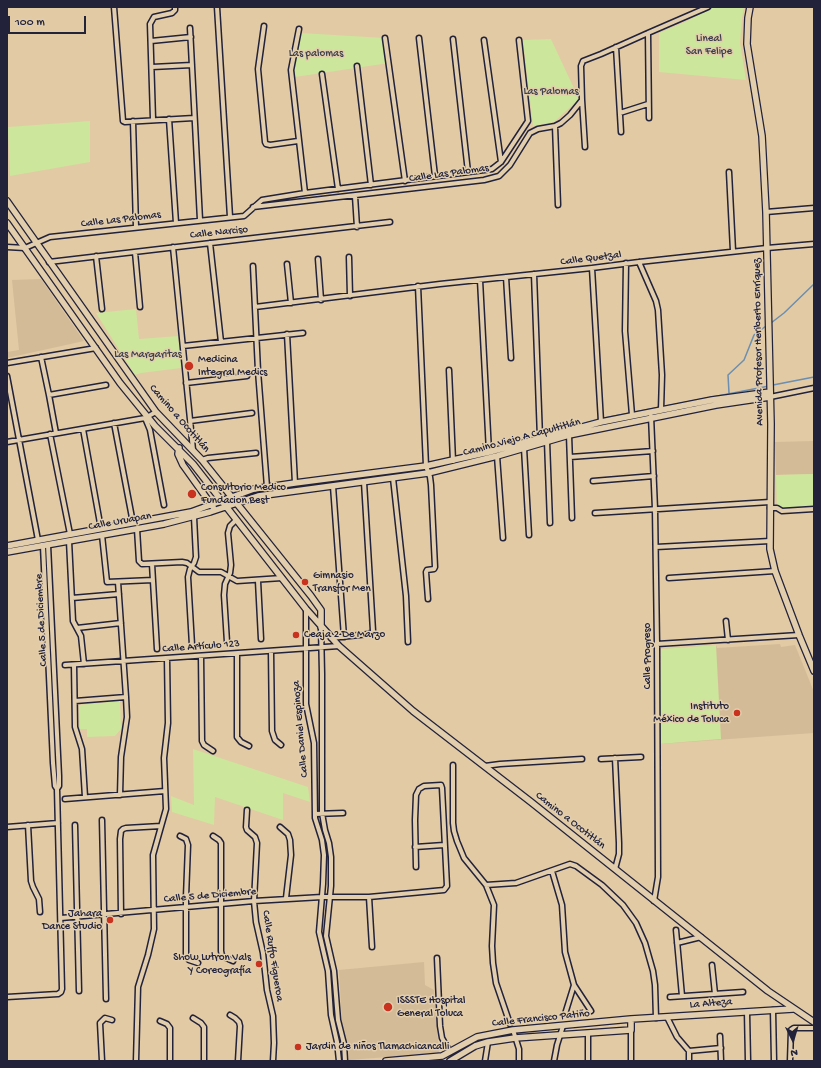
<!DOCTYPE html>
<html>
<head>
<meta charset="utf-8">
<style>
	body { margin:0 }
	#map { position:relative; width:821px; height:1068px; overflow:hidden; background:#e2caa4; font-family:"Gochi Hand",sans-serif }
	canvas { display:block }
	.frame { position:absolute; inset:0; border:8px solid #22223b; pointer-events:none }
	.north { position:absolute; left:773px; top:1020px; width:40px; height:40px; -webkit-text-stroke:3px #e2ceac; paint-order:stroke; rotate:175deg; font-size:11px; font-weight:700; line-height:16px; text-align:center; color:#22223b }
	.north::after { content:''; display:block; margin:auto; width:14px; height:18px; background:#22223b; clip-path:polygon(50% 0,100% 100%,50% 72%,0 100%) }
	.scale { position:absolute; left:8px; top:16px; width:78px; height:18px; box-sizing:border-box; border:2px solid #22223b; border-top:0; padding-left:5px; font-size:12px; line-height:14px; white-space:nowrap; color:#22223b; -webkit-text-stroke:3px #e2ceac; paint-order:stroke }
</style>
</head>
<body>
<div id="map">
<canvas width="821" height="1068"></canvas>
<div class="frame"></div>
<div class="north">N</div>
<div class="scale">100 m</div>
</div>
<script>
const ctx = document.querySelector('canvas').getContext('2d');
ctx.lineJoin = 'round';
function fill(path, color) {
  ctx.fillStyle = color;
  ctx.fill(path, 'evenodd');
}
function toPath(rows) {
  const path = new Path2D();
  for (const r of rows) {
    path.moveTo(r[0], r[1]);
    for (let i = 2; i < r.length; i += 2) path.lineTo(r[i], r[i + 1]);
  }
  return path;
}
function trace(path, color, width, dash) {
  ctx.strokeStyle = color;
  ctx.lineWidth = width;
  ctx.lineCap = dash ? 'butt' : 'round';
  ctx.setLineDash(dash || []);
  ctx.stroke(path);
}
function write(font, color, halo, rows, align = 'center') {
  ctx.font = font + ' "Gochi Hand",sans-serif';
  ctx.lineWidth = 3;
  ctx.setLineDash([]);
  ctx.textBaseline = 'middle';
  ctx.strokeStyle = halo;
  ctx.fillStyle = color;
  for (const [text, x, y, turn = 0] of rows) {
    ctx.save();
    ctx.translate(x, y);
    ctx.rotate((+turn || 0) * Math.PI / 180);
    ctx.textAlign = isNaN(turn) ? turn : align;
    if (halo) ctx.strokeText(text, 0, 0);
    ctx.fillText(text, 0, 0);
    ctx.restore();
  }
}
const built = toPath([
	[41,279,84,341,7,358,7,352,19,350,12,280],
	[814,441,814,474,776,475,775,442],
	[780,644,781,647,795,645,814,692,814,733,659,744,661,649,716,645,717,648],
	[424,962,425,985,434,990,439,1053,349,1060,348,1049,342,1024,339,970]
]);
const green = toPath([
	[714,7,744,7,742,18,740,43,746,80,659,72,659,33,685,22],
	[301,33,385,38,389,63,295,77,291,67],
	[551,39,579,99,554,122,533,126,523,40],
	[90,121,90,162,10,176,8,127],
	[136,309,139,339,178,336,181,368,141,373,135,375,96,313],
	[814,474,814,507,777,508,776,475],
	[716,645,721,739,659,744,661,649],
	[120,701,121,729,115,736,87,737,87,729,80,729,79,705],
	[193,749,308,787,310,802,283,793,283,820,215,797,214,825,172,812,171,796,194,805]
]);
const stream = toPath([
	[771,323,784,313,814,284],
	[773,385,814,377],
	[729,393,728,375,744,360,754,335,766,326],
	[490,449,599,419,769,386],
	[445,466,457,462],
	[301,485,388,476]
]);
const street = toPath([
	[114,7,123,121,125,122,194,118],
	[217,7,230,217],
	[264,26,258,69,265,142,266,144,270,145,298,141],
	[190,28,200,220],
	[299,29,291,70,305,193],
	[648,33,649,118],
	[385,38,405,181],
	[419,38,435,176],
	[453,39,468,172],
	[484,40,501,162],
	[151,41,191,37],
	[616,47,621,132],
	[357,66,371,185],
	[152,67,192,65],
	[322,74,338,189],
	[582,100,585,147],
	[620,113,648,104],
	[153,119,150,24,154,17,172,13,175,10,175,7],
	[169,119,176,223],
	[133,121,136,227],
	[555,126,558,205],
	[729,172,733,251],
	[355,196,357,227],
	[253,207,484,180,499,176,510,165,530,133,538,129,555,126,561,123,570,115,582,100,581,66,583,61,601,54,648,33,708,7],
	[766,212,814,208],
	[210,243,221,342],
	[7,247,25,248,50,237,244,216,262,200,305,193,492,169,501,162,528,121,519,40],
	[173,247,193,450],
	[135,252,140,307],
	[96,256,102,309],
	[349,257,350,296],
	[318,259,321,300],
	[49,262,390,222],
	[639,262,656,301,658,310,662,375,661,410],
	[626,263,625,331,632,415],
	[287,264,291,303],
	[253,266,258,371,267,487],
	[592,268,601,422],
	[534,274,540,438],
	[506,277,511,358],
	[480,280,489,452],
	[418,286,426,466,430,477,431,485,435,567,434,569,427,570,426,572,428,599],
	[255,307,440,284,592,268,639,262,767,248,814,244],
	[287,334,295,483],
	[183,346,303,333],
	[41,357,49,395,56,433],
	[7,363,96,348],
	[449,370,453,461],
	[7,376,38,540],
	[186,383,247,376],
	[49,395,106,385],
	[770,397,814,388],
	[651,416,655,509,657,644,658,877,654,901],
	[145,418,150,430,164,505],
	[190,421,252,413],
	[114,423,133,523],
	[83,429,101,529],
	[50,434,70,534],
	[569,435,572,518],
	[547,441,550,523],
	[7,442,145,418,156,412],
	[524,448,529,535],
	[497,456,503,538],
	[570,457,653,451],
	[202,460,208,458,256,453],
	[393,478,406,596,408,642],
	[593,481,654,476],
	[333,486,344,637],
	[770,508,777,508,782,511,814,509],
	[595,513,770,502],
	[137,529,139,561,142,564,182,562,187,563,199,572,221,572,237,581,282,578],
	[102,535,107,582,153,580],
	[69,541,73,621,81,636,84,664],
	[48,545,59,776,59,786,57,789],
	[656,547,770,541],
	[152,564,157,649],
	[669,578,775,571],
	[258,581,261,639],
	[118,582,126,697,127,717,121,757,120,795],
	[72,598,119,594],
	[306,609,306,704,314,743,315,818,322,840,324,855,323,884,319,932,328,971,331,1015,337,1042,339,1061],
	[726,621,728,640],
	[321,627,322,674,322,813,325,830,329,843,331,857,331,886,326,936,334,971,338,1020,344,1044,345,1061],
	[77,628,121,623],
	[331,638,369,634,373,631,364,482],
	[227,642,224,595,225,584,230,573,231,565,228,533,230,526,236,520],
	[657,644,799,635],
	[192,645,188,577,190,569,194,563,196,557,194,517],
	[271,651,272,731,275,740,281,745],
	[237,654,237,737,241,742,249,746],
	[201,656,202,741,204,745,213,751],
	[65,665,339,646],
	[74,665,75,727,82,749,85,797],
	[75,701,126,697],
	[601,759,641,757],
	[453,765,453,823,454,831,457,841,464,858,486,885,494,905,492,946,493,963,496,983,510,1024],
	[485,766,500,764,582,759],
	[65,799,165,791],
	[247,810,246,827,247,830,255,837,257,843,254,901,256,922,263,953,267,990,273,1016,274,1043,273,1061],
	[315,814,343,813],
	[102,820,106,999],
	[28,825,31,881,33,887,39,899,40,912],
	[75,825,79,991],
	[7,827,58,823],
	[280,827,288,834,290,840,291,855,286,898],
	[180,836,186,839,188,845,186,897,186,955,189,960,198,963],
	[213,836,219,840,221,843,221,951,222,956,233,961],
	[415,847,444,845],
	[615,869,619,854,619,843,615,758],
	[552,871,562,905,565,952,574,985,591,1011],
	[486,885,516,883,570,864,576,866,602,885,623,905,636,923,645,943,653,971,655,985,656,1018],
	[369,897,372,947],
	[121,914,120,839,121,831,123,829,126,828,161,826],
	[61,918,254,901,322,897,369,897,444,890,447,886,442,788,441,785,424,786,419,789,416,795,415,820,416,867],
	[676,930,682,996],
	[677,943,701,937],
	[437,958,440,1026,442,1038,450,1052],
	[712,965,715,994],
	[7,997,58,994,61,992,62,989,57,789,55,786,53,763,43,546],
	[670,997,743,992],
	[773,1010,774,1061],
	[747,1012,748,1061],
	[565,1014,574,985],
	[230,1015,235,1018,239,1022,240,1026,238,1061],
	[667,1017,677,1037,689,1051,689,1061],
	[193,1018,201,1023,204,1027,204,1061],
	[160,1021,167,1024,170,1028,170,1061],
	[513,1030,519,1049,519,1061],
	[631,1030,631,1061],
	[588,1033,588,1061],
	[720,1036,721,1061],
	[689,1051,721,1048],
	[102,1061,100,1023,105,1018,112,1020],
	[136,1061,138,987,148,955,154,929,153,855,166,809,164,758,168,723,167,658],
	[485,1061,488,1042],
	[554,1061,557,1045,563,1026],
	[790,1061,791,1030,794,1028,814,1028]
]);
const secondary = toPath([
	[750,7,748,18,747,44,762,136,766,212,771,424,770,549,775,571,799,635,814,671],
	[7,201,156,412,202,460,311,596,321,610,321,627],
	[7,223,120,383,155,426,193,464,306,609,339,646,413,711,531,802,768,991,814,1022],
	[179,448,178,454,183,465,213,507],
	[7,546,191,512,254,489,295,483,426,466,489,452,601,422,712,400,770,392],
	[7,552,164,524,210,512,258,496,428,473,497,456,569,435,716,405,770,397],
	[386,1061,442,1056,477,1037,513,1030,631,1019,793,1009],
	[450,1061,475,1046,488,1042,515,1038,631,1030,631,1019]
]);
const markers = [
	[189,366,5,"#c8321e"],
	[192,494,5,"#c8321e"],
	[305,582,4,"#c8321e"],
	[296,635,4,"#c8321e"],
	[737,713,4,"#c8321e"],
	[110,920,4,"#c8321e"],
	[259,964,4,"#c8321e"],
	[388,1007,5,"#c8321e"],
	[298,1047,4,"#c8321e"]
];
const parkNames = [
	["Lineal",709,39],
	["San Felipe",709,52],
	["Las palomas",316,54],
	["Las Palomas",551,92],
	["Las Margaritas",148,355]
];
const streetNames = [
	["Calle Las Palomas",449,174,-8],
	["Calle Las Palomas",121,220,-7],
	["Calle Narciso",219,233,-6],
	["Calle Quetzal",591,259,-7],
	["Avenida Profesor Heriberto Enríquez",759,342,-91],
	["Camino a Ocotitlán",179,419,49],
	["Camino Viejo A Capultitlán",522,438,-15],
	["Calle Uruapan",120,522,-10],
	["Calle 5 de Diciembre",42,620,-93],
	["Calle Artículo 123",201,647,-4],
	["Calle Progreso",648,656,-90],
	["Calle Daniel Espinoza",301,729,-95],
	["Camino a Ocotitlán",570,821,38],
	["Calle 5 de Diciembre",210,896,-5],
	["Calle Ruffo Figueroa",272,956,81],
	["La Alteza",711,1004,-4],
	["Calle Francisco Patiño",541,1019,-6]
];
const poiNames = [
	["Medicina",198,360],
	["Integral Medics",198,373],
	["Consultorio Medico",201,488],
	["Fundacion Best",201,501],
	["Gimnasio",313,576],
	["Transfor Men",313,589],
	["Ceaja 2 De Marzo",304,635],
	["Instituto",729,707,"right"],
	["México de Toluca",729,720,"right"],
	["Jahara",102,914,"right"],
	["Dance Studio",102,927,"right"],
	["Show Lutron Vals",251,958,"right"],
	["Y Coreografía",251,971,"right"],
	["ISSSTE Hospital",397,1001],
	["General Toluca",397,1014],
	["Jardin de niños Tlamachicancalli",306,1047]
];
fill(built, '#d4bb98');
fill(green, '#cce69c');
trace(stream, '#6c8eb0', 1.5);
trace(street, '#22223b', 7);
trace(secondary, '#22223b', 8);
trace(street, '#e2ceac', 4);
trace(secondary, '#e2ceac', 5.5);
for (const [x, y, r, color] of markers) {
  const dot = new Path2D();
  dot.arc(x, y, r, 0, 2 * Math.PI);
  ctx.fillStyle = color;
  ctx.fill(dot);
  trace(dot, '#e2ceac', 1.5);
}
write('11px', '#3c3f4a', '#e2ceac', parkNames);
write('11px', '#22223b', '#e2ceac', streetNames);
write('11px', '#22223b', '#e2ceac', poiNames, 'left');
</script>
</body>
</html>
